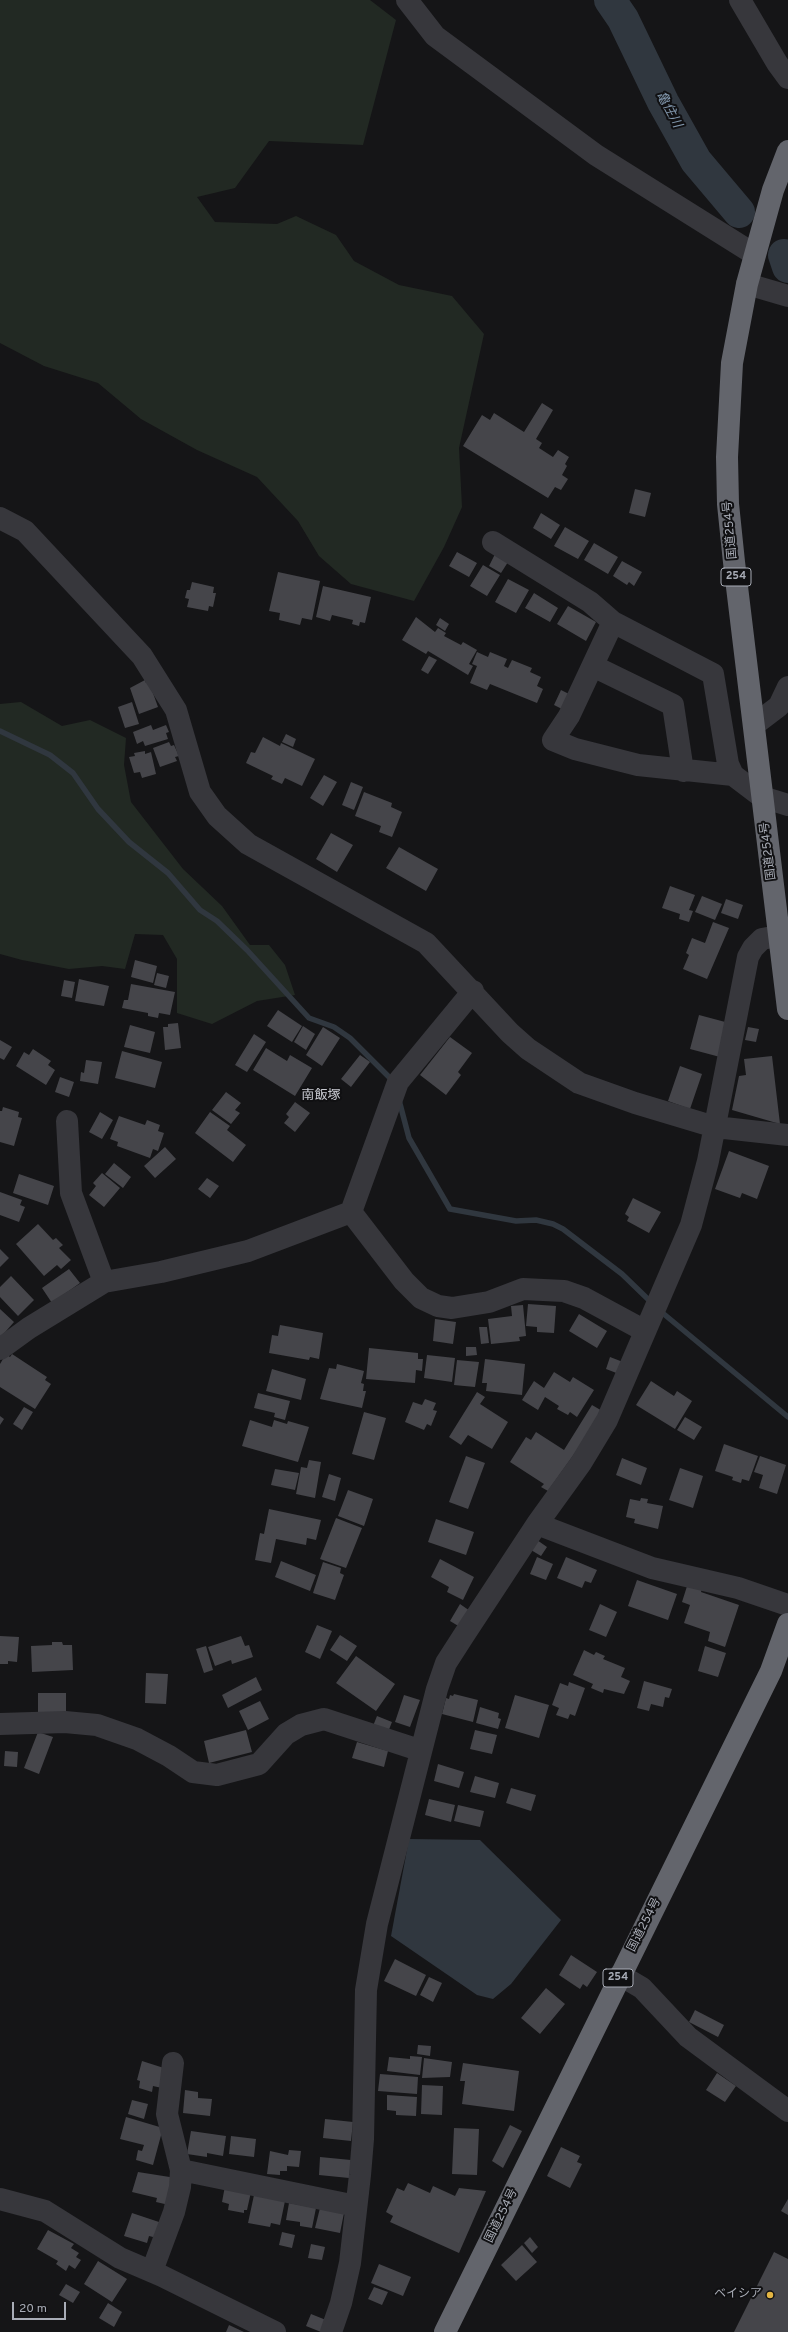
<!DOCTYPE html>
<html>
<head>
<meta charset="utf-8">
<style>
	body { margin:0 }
	#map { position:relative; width:788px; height:2332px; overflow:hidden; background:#151517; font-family:Overpass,sans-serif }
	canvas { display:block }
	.scale { position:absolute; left:12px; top:2302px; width:54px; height:18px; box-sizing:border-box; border:2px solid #a8acb6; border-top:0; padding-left:5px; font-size:12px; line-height:14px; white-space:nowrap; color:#a8acb6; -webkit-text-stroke:3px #101012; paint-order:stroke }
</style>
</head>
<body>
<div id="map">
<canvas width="788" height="2332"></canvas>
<div class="scale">20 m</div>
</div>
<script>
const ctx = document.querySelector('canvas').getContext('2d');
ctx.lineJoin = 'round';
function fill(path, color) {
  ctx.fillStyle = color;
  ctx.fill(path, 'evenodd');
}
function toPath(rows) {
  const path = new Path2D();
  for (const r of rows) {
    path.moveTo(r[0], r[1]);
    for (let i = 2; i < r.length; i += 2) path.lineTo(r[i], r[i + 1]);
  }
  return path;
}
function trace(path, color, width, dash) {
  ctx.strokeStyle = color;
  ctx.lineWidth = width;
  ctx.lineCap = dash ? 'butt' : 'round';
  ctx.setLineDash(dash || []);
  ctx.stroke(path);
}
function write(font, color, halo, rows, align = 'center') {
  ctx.font = font + ' Overpass,"Noto Sans JP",sans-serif';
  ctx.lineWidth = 4;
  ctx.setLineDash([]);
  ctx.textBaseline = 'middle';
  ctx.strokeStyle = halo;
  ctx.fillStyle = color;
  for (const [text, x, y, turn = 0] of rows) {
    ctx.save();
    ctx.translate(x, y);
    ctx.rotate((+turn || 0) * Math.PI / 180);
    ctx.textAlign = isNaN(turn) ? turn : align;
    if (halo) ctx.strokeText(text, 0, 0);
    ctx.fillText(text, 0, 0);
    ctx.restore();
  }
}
const green = toPath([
	[0,0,370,0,396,20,363,145,269,141,235,188,197,197,215,222,277,224,296,216,336,235,354,261,399,285,452,296,484,334,459,448,462,507,444,547,414,601,351,584,319,556,298,521,257,477,197,450,141,419,98,383,44,366,0,343],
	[21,702,62,726,90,720,126,738,124,765,131,802,183,869,222,906,250,945,269,945,285,965,295,995,257,1001,212,1024,177,1013,177,959,163,935,135,934,125,969,102,966,69,969,22,960,0,954,0,704]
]);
const water = toPath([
	[409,1839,480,1840,561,1920,511,1984,493,1999,477,1995,391,1936]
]);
const stream = toPath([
	[0,731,50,755,73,773,98,809,129,842,168,873,200,910,217,921,247,950,309,1018,334,1027,350,1038,393,1081],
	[399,1100,409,1138,450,1209,516,1221,536,1220,553,1224,563,1229,622,1274,653,1304],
	[659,1310,788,1417]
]);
const river = toPath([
	[610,0,623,19,663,102,696,161,739,212],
	[784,255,788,267]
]);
const building = toPath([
	[542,403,553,410,536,439,542,443,539,448,553,457,558,450,569,457,565,464,567,466,562,475,568,479,561,490,555,487,548,498,463,446,482,415,490,420,494,413,524,432],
	[635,489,651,493,645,517,629,513],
	[541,513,560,525,551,539,533,528],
	[565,527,589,541,578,559,554,546],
	[594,543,618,557,608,574,584,560],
	[457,552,477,563,469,577,449,566],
	[495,554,508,562,501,573,489,566],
	[622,561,642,572,634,586,629,582,627,585,613,576],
	[483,565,500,575,487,596,470,586],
	[278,572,320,581,312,620,302,618,300,625,279,620,280,613,269,611],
	[508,579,529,590,516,613,495,602],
	[192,582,214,587,213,593,216,593,213,607,209,606,208,611,187,607,189,599,185,598,187,590,190,590],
	[323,586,371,597,365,623,360,622,359,626,352,624,353,620,332,615,330,621,316,617],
	[534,593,558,608,550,622,525,608],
	[568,606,596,622,586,641,557,624],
	[416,617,435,632,438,628,446,633,444,636,461,645,463,642,477,650,469,664,473,666,468,675,428,651,426,654,402,640],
	[440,618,449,624,445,631,436,625],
	[477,652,488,657,490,652,507,659,504,666,508,668,512,660,532,668,530,672,541,677,537,686,543,689,537,703,490,684,487,690,470,683,477,666,472,664],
	[429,656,437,660,428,674,421,670],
	[145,680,146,683,149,682,158,707,139,714,130,688],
	[561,690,569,694,562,709,554,705],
	[132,702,139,724,125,728,118,707],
	[151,725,153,730,166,725,169,732,166,733,168,739,145,746,143,741,137,744,133,732],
	[286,734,296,739,293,747,282,742],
	[263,737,280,746,281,743,315,759,302,786,285,778,282,784,271,779,273,776,246,763,251,752,255,753],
	[169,742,171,746,174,745,179,756,175,757,177,761,160,767,153,748],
	[145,751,145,754,151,752,156,774,142,778,140,772,134,773,129,757,135,756,134,753],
	[324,775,337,782,323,806,310,798],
	[351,782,363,787,354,810,342,805],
	[364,792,392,803,391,807,402,812,392,837,379,832,381,826,355,816],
	[331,833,353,845,337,872,316,859],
	[399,847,438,869,426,891,386,868],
	[670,886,695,895,689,910,693,911,689,922,679,919,680,914,662,908],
	[702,896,722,904,715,920,695,912],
	[726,899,743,905,738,919,721,913],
	[713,922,729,928,707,979,683,969,689,955,686,953,692,938,705,943],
	[135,960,157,966,153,983,131,977],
	[157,973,169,976,166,988,154,985],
	[79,979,109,986,104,1006,75,1001],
	[64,980,75,982,72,998,61,996],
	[131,984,175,992,170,1015,159,1013,158,1018,148,1016,148,1013,122,1008,124,1000,128,1000],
	[278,1010,302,1026,292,1042,267,1026],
	[699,1015,729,1023,720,1057,690,1049],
	[178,1023,181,1048,165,1050,163,1027,168,1027,168,1024],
	[130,1025,155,1032,150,1053,124,1047],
	[303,1026,315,1034,306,1050,294,1042],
	[323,1027,340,1038,322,1066,306,1055],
	[748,1027,759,1029,756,1042,745,1040],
	[254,1034,266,1042,247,1072,235,1065],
	[450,1037,472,1053,458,1072,461,1075,446,1095,420,1075],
	[0,1040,12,1047,4,1060,0,1058],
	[266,1048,287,1061,290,1055,312,1068,295,1096,253,1070],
	[33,1049,51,1061,48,1065,55,1070,46,1085,16,1066,24,1052,29,1055],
	[122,1051,162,1062,155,1088,115,1078],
	[360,1055,370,1062,351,1087,341,1079],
	[772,1056,780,1124,732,1110,739,1076,746,1075,744,1059],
	[86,1060,102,1062,98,1084,80,1081,81,1072,84,1073],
	[680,1066,702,1074,690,1109,668,1101],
	[60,1077,74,1082,69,1097,55,1092],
	[226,1092,241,1103,235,1110,240,1113,231,1124,212,1110],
	[295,1102,310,1113,295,1132,284,1123,289,1117,286,1114],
	[3,1107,19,1112,18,1117,22,1118,14,1146,0,1142,0,1111,2,1111],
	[100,1112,113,1120,102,1139,89,1132],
	[210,1112,230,1126,227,1130,246,1145,233,1162,195,1133],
	[119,1116,145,1125,147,1120,160,1125,158,1131,164,1133,158,1151,153,1149,150,1158,117,1146,118,1142,110,1139],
	[165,1147,176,1159,155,1178,144,1166],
	[729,1151,769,1166,757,1199,742,1193,740,1198,715,1189],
	[114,1163,131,1177,123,1188,105,1174],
	[102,1173,120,1188,104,1207,89,1195,96,1186,93,1183],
	[19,1174,54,1186,48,1205,13,1193],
	[207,1178,219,1186,210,1198,198,1189],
	[0,1192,22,1200,20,1205,25,1207,19,1222,0,1215],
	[633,1198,661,1212,649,1233,627,1221,629,1217,625,1214],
	[38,1224,53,1240,56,1238,63,1245,59,1248,71,1260,61,1269,57,1265,44,1276,16,1244],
	[0,1249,9,1258,0,1267],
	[69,1269,80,1283,52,1303,42,1288],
	[11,1276,34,1300,18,1316,0,1297,0,1287],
	[528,1304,556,1306,554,1333,537,1332,537,1327,526,1326],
	[523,1305,526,1336,519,1337,520,1341,491,1344,488,1319,512,1316,511,1306],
	[0,1309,14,1322,0,1338],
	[579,1314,607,1331,597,1348,569,1331],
	[435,1319,456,1322,453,1344,433,1341],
	[280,1325,323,1333,319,1359,310,1357,309,1360,269,1353,272,1335,278,1336],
	[479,1327,487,1327,489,1343,481,1344],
	[466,1347,476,1347,477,1355,466,1356],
	[369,1348,418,1353,418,1359,423,1359,422,1371,416,1370,415,1383,366,1379],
	[6,1354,10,1357,12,1354,47,1377,45,1380,51,1384,35,1409,0,1387,0,1364],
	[427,1355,455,1358,452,1382,424,1378],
	[610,1357,623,1362,619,1374,606,1369],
	[485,1359,525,1364,522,1395,486,1391,487,1383,482,1383],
	[457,1360,479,1362,475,1387,454,1385],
	[337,1364,364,1371,361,1383,364,1384,363,1391,366,1391,362,1408,320,1399,329,1368,336,1369],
	[272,1369,306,1379,301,1400,266,1391],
	[554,1372,570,1382,573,1377,594,1390,577,1417,570,1412,568,1415,557,1409,559,1406,545,1397,538,1410,522,1400,534,1381,544,1388],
	[651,1381,674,1396,677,1391,692,1401,675,1429,636,1405],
	[477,1392,485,1397,480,1404,508,1422,492,1449,468,1435,461,1445,449,1437],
	[258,1393,290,1401,285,1420,274,1417,275,1413,254,1408],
	[425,1399,436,1403,433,1410,437,1411,431,1426,427,1424,424,1430,405,1422,413,1402,422,1405],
	[592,1405,604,1412,548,1491,541,1487,544,1484,510,1462,526,1437,531,1440,536,1432,564,1450],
	[24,1407,33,1412,22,1430,13,1424],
	[364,1412,386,1418,374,1460,352,1454],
	[0,1416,4,1419,0,1425],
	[685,1417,702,1427,694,1440,677,1430],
	[250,1420,272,1427,274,1420,287,1424,288,1421,309,1427,298,1462,242,1446],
	[724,1444,758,1456,749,1481,742,1479,741,1483,732,1480,733,1477,715,1471],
	[466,1456,485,1463,468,1509,449,1502],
	[760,1456,786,1465,777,1494,759,1488,763,1475,754,1472],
	[622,1458,647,1468,641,1485,616,1475],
	[309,1460,321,1462,315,1498,296,1494,301,1467,307,1468],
	[680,1468,703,1476,693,1508,669,1500],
	[275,1469,299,1473,295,1490,271,1485],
	[329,1474,341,1478,335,1501,322,1497],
	[348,1490,373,1499,364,1526,338,1516],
	[641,1498,648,1499,647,1503,663,1506,658,1529,634,1523,635,1519,626,1517,630,1499,640,1501],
	[269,1509,321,1520,316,1540,307,1538,306,1545,276,1539,271,1563,255,1560,260,1533,264,1534],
	[336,1518,362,1528,346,1568,320,1559],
	[436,1519,474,1532,466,1555,428,1542],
	[537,1540,547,1547,541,1556,531,1550],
	[537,1557,553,1564,546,1580,530,1574],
	[566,1557,597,1570,591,1583,585,1581,582,1588,557,1578],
	[440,1559,474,1577,463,1600,447,1592,449,1587,431,1577],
	[281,1561,316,1575,310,1591,275,1577],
	[323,1562,341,1568,340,1573,344,1575,335,1600,313,1593],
	[637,1580,677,1594,668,1620,628,1606],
	[688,1583,702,1588,701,1592,739,1605,725,1647,708,1641,710,1632,684,1623,690,1605,682,1602],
	[460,1604,470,1611,460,1627,450,1621],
	[600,1604,617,1612,606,1637,589,1630],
	[317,1625,332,1631,320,1659,305,1652],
	[340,1635,357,1646,347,1661,330,1650],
	[0,1636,19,1637,17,1662,8,1661,8,1664,0,1664],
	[241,1636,245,1646,249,1645,253,1657,232,1664,231,1660,215,1666,208,1647],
	[52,1642,62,1642,63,1645,72,1645,73,1670,32,1672,31,1646,52,1645],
	[206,1646,213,1670,204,1673,196,1649],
	[705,1646,726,1653,718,1677,698,1671],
	[584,1650,594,1655,596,1652,605,1656,603,1659,625,1668,621,1677,630,1681,624,1694,604,1689,603,1693,591,1688,593,1684,573,1675],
	[356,1656,395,1684,376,1711,336,1683],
	[146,1673,168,1674,166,1704,145,1703],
	[256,1677,262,1690,228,1708,222,1695],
	[644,1681,672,1689,669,1698,665,1697,663,1707,651,1704,649,1711,637,1708],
	[569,1682,585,1688,575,1716,570,1714,568,1719,556,1715,559,1708,552,1705,560,1683,568,1686],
	[38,1693,66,1693,66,1713,38,1713],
	[454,1694,478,1700,473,1722,442,1714,446,1698,449,1699,450,1695,453,1696],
	[404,1695,420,1700,410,1727,395,1722],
	[515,1695,549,1705,539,1738,505,1728],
	[260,1701,269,1719,248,1730,239,1711],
	[480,1707,499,1713,498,1718,501,1719,498,1729,476,1723],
	[377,1716,392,1722,388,1732,373,1726],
	[246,1730,252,1752,209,1763,204,1741],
	[475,1730,497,1735,492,1754,470,1749],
	[38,1732,53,1737,39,1774,24,1768],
	[357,1742,388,1751,384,1767,352,1758],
	[5,1751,18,1752,17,1767,4,1766],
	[438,1764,464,1772,459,1788,434,1781],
	[475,1776,499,1783,495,1798,470,1792],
	[511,1788,536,1795,531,1811,506,1803],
	[429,1799,455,1805,451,1822,425,1815],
	[458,1805,484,1811,480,1827,454,1821],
	[571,1955,597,1972,587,1987,583,1984,580,1989,559,1975],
	[395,1959,426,1975,416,1996,384,1981],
	[429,1977,442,1983,433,2002,420,1995],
	[546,1988,565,2004,540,2034,521,2018],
	[695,2010,724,2025,718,2037,689,2022],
	[418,2045,431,2046,430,2056,417,2054],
	[410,2056,422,2057,420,2075,387,2071,389,2057,410,2059],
	[424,2058,452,2062,450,2077,422,2078],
	[142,2061,167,2069,162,2088,153,2086,152,2092,139,2088,140,2081,137,2080],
	[463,2063,519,2071,514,2111,462,2104,465,2081,460,2081],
	[717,2073,736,2086,725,2102,706,2090],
	[380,2074,418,2077,417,2094,378,2091],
	[422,2085,443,2086,442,2115,421,2114],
	[185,2090,198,2092,198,2098,212,2099,210,2116,183,2113],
	[387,2095,417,2097,416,2116,396,2115,396,2111,387,2110],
	[132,2100,148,2104,144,2119,128,2114],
	[126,2117,163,2128,153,2165,136,2160,138,2150,142,2151,144,2145,120,2139],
	[325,2119,353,2122,351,2141,323,2138],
	[510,2125,522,2131,503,2168,492,2161],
	[454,2128,479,2129,477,2175,452,2174],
	[191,2131,226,2136,223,2156,207,2153,207,2157,187,2154],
	[231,2136,256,2139,254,2157,229,2154],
	[561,2147,580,2156,577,2162,582,2164,570,2188,547,2176],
	[289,2150,301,2151,299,2167,287,2166,287,2171,280,2171,280,2175,267,2174,270,2151,288,2155],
	[320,2157,351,2160,349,2178,319,2175],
	[138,2172,176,2178,169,2205,156,2202,157,2198,132,2192],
	[408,2183,430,2193,433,2186,455,2196,459,2188,486,2191,459,2253,390,2222,393,2216,386,2212,397,2188,404,2191],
	[225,2186,251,2192,247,2210,244,2210,244,2213,228,2210,229,2204,222,2202],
	[254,2195,285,2201,280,2225,271,2223,270,2227,248,2223],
	[788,2199,788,2215,781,2211],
	[289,2203,316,2208,312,2228,300,2226,300,2222,286,2220],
	[320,2208,344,2213,340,2233,315,2228],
	[132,2213,162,2223,157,2238,149,2236,147,2243,124,2236],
	[48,2230,74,2244,71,2248,79,2253,76,2257,81,2260,75,2269,69,2265,66,2271,56,2264,58,2261,37,2249],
	[282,2232,295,2235,292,2248,279,2245],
	[530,2237,538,2247,532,2253,524,2243],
	[311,2244,325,2247,322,2260,308,2258],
	[522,2245,537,2262,516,2281,501,2265],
	[774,2252,788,2259,788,2332,734,2332],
	[98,2261,127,2279,112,2302,84,2284],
	[379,2264,411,2277,403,2296,371,2283],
	[66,2284,80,2292,73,2303,59,2295],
	[374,2287,388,2292,382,2305,368,2299],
	[108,2303,122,2312,114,2327,99,2318],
	[311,2314,326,2320,321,2332,306,2326],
	[229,2325,244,2332,226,2332]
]);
const minor = toPath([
	[407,0,435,36,596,155,754,254],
	[740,0,777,63,788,78],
	[747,284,788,296],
	[0,518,25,531,142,656,176,710,200,792,217,816,248,844,426,943,510,1033,528,1049,579,1083,635,1103,715,1127,788,1135],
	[493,542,590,602,613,622,713,674,728,764,733,775,762,797,788,805],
	[613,622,569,716,553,740,575,749,638,765,733,775],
	[593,666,673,705,683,771],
	[754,725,779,706,788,687],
	[67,1121,71,1193,104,1282],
	[351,1212,404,1281,421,1298,438,1306,452,1308,489,1302,523,1289,564,1291,584,1298,645,1331],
	[0,1349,29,1328,104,1282,161,1272,248,1251,351,1212,398,1082,473,991],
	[537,1524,652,1568,738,1588,788,1605],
	[0,1724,65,1722,97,1725,137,1739,169,1756,193,1772,217,1775,259,1764,286,1734,301,1725,324,1719,419,1750],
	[620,1975,642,1988,688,2037,788,2111],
	[181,2170,356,2206],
	[0,2199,45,2211,120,2258,162,2276,275,2332],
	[152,2271,174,2212,180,2187,181,2170,167,2114,173,2063],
	[331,2332,341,2303,350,2263,360,2175,363,2139,366,1990,377,1924,437,1689,446,1663,464,1635,537,1524,581,1463,607,1420,691,1225,708,1161,748,957,753,948,762,939,778,936]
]);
const highway = toPath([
	[788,151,773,190,747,284,732,363,727,457,728,504,734,562,788,1009],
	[445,2332,771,1671,788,1624]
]);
const markers = [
	[770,2295,4,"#e2b443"]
];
const shields = [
	[736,577,30],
	[618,1978,30]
];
const shieldNames = [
	["254",736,577],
	["254",618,1978]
];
const streetNames = [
	["国道254号",731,530,-95],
	["国道254号",769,851,-97],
	["国道254号",645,1925,-63],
	["国道254号",502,2216,-64]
];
const poiNames = [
	["ベイシア",762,2295]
];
const waterNames = [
	["亀住川",668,110,62]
];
const neighbourhoodNames = [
	["南飯塚",321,1096]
];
fill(green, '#222923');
fill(water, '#30373f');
trace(stream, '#30373f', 5.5);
trace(river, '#30373f', 32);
fill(building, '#45454a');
trace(minor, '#37373c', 22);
trace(highway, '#63656c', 22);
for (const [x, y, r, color] of markers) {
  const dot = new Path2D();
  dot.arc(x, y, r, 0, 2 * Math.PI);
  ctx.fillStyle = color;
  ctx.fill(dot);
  trace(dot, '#101012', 1.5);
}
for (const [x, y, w] of shields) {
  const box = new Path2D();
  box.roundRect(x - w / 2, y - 9, w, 18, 3);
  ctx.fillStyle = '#101012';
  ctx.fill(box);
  trace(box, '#a8acb6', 1);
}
write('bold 11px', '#a8acb6', null, shieldNames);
write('12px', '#a8acb6', '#101012', streetNames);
write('12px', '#a8acb6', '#101012', poiNames, 'right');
write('italic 13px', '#8298ae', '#101012', waterNames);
write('13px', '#c9cbd2', '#101012', neighbourhoodNames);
</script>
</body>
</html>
